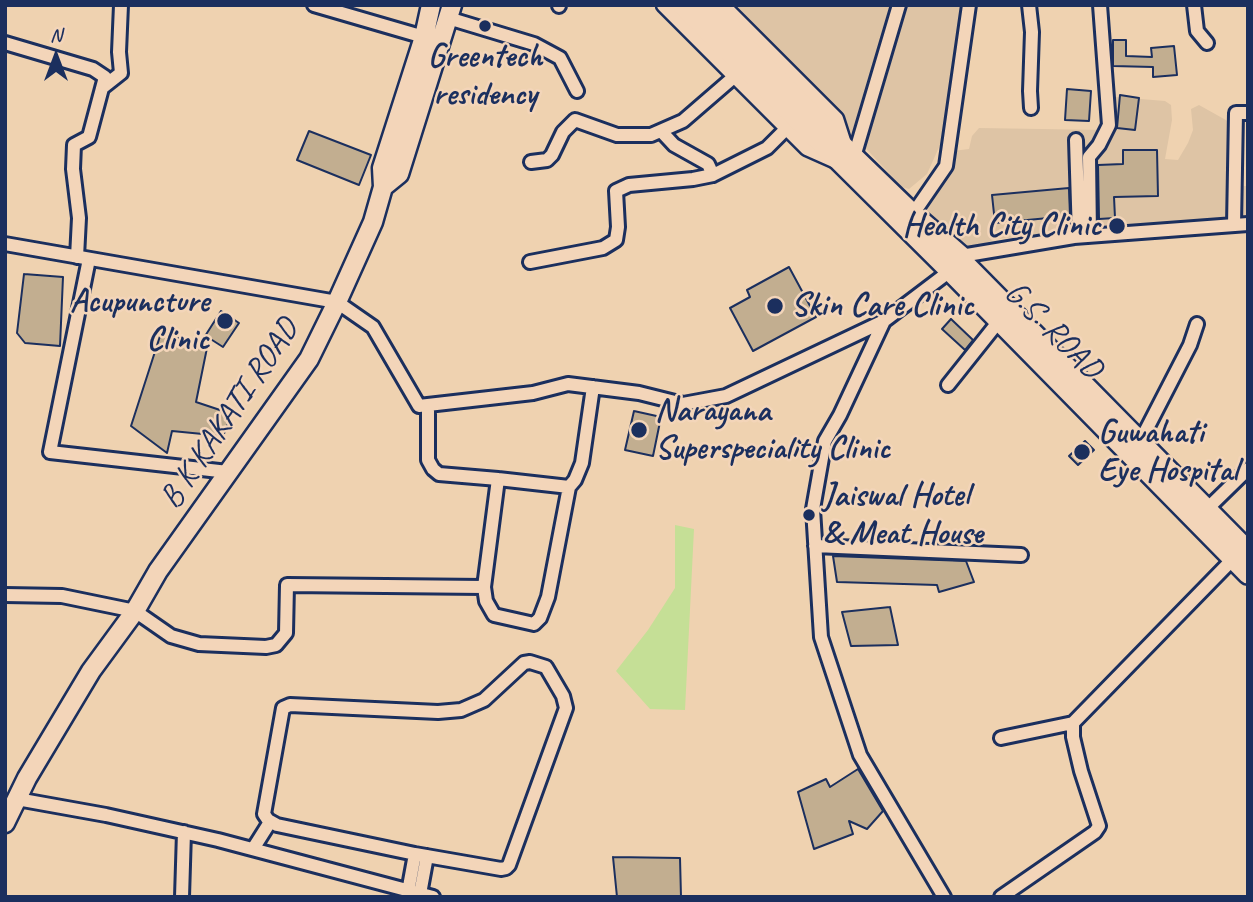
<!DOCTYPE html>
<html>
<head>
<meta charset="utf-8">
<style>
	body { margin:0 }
	#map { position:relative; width:1253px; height:902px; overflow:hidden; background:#efd2b0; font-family:Caveat,sans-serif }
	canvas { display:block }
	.frame { position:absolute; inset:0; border:7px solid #1b2f5e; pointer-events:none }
	.north { position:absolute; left:21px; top:21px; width:70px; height:70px; -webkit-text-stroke:5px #f3d5b9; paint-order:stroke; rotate:0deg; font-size:19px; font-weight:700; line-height:28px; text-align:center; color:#1b2f5e }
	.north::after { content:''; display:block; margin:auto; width:24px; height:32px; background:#1b2f5e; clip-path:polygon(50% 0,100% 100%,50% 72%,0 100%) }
</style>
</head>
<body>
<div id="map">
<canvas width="1253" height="902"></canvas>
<div class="frame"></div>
<div class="north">N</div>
</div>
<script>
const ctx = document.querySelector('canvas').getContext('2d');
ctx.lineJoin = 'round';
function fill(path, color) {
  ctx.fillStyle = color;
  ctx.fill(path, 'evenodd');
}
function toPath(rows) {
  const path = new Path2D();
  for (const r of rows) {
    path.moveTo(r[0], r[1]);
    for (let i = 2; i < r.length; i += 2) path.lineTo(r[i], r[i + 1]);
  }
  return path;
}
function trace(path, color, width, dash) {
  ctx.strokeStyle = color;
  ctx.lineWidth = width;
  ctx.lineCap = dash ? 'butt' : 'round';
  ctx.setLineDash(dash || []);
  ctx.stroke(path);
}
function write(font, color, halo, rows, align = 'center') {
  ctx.font = font + ' Caveat,sans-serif';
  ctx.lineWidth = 5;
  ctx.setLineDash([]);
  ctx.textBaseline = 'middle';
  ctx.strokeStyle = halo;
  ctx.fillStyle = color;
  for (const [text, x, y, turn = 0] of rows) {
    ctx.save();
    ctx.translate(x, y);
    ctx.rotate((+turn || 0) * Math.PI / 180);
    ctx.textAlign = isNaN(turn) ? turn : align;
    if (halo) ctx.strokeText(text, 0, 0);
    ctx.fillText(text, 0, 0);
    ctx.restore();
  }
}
const built = toPath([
	[731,5,965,5,940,145,927,174,909,189,902,187],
	[1116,97,1165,101,1171,105,1172,120,1165,159,1178,160,1188,143,1193,130,1191,109,1199,105,1233,124,1236,186,1248,186,1248,220,995,239,965,253,922,211,953,151,969,149,972,136,979,128,1104,130,1112,127]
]);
const green = toPath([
	[675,525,694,529,685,710,650,709,616,671,648,630,675,588]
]);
const building = toPath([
	[1113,40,1126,40,1126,56,1152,57,1151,48,1174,46,1177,75,1153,77,1153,67,1113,66,1113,40],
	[1067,89,1091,91,1089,121,1065,120,1067,89],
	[1120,95,1139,98,1135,130,1117,128,1120,95],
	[309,131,371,155,359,185,297,160,309,131],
	[1123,150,1157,150,1158,196,1114,197,1115,218,1099,219,1098,165,1123,164,1123,150],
	[1069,188,1070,216,995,223,992,195,1069,188],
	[789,267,816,317,753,351,730,308,750,297,747,290,789,267],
	[24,274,63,277,60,346,25,343,17,333,24,274],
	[221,311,239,323,223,347,209,338,196,402,232,414,223,436,172,431,167,453,131,426,161,333,200,344,221,311],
	[951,319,973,340,965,350,942,329,951,319],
	[634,411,661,417,653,456,625,450,634,411],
	[1085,441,1094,450,1078,465,1069,456,1085,441],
	[833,556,966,561,974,582,939,592,937,585,837,582,833,556],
	[890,607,898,645,851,646,842,612,890,607],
	[858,769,883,811,867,829,849,821,853,834,814,849,798,792,826,779,830,787,858,769],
	[613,857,680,858,681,897,617,897,613,857]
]);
const minor = toPath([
	[314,5,424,37],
	[1029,5,1032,32,1030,91,1031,108],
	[1194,5,1197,31,1207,43],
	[559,6,559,5],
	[448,18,534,44,560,58,577,91],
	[5,43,93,69,105,77,89,137,74,145,73,169,79,218,77,257],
	[102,88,121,73,119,52,121,5],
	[661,131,674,145,708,164,713,175],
	[1076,140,1079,236],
	[854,157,899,5],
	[531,162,547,160,552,155,563,132,575,120,617,135,651,135,683,121,735,76],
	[913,214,946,166,969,5],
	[1234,225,1236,113,1248,113],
	[1090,235,1089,157,1099,145,1109,125,1100,5],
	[5,244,337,302,373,327,419,406,533,393,568,384,639,393,683,404,726,396,884,321,950,271],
	[961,256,1074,237,1248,224],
	[89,259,50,452,228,472],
	[530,262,603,248,616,240,618,227,616,191,629,185,693,179,713,175,767,148,787,128],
	[884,321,840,415,825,441,813,509,821,637,860,755,944,897],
	[948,385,999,321],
	[1140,442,1190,345,1197,324],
	[498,479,569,487,575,480,582,463,593,387],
	[1207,509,1248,469],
	[815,546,1021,555],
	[484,587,486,601,494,615,534,624,540,618,548,597,569,487],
	[5,595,62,596,135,611,171,636,199,644,266,647,276,645,286,633,287,585,484,587,498,479,439,474,433,469,428,460,428,406],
	[530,662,546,667,563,696,566,708,509,865,506,868,501,869,415,854,277,825,268,820,264,814,283,708,290,705,438,712,461,710,484,700,524,663,530,662],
	[1001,738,1073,723],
	[17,799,106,815,218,840,433,897],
	[253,849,270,822],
	[408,892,415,854],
	[420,894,427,856],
	[182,897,184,832],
	[1001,897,1095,832,1099,826,1081,771,1073,737,1073,723,1233,559]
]);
const tertiary = toPath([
	[664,5,807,148,834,160],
	[722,5,836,119,844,144]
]);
const secondary = toPath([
	[383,187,399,174,452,5],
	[5,823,27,778,91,671,135,611,158,571,309,359,337,302,373,222,383,187,382,168,424,37,431,5]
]);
const primary = toPath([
	[682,5,950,271,1248,574],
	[705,5,854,157,913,214,961,256,967,266,1248,551]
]);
const markers = [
	[485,26,7,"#1b2f5e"],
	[1117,226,9,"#1b2f5e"],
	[775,306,9,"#1b2f5e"],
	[225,321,9,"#1b2f5e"],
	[639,430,9,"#1b2f5e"],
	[1082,452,9,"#1b2f5e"],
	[809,515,7,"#1b2f5e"]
];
const poiNames = [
	["Greentech",485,57,"center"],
	["residency",485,95,"center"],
	["Health City Clinic",1101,226,"right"],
	["Acupuncture",209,302,"right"],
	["Clinic",209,340,"right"],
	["Skin Care Clinic",791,306],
	["Narayana",655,411],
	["Superspeciality Clinic",655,449],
	["Guwahati",1098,433],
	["Eye Hospital",1098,471],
	["Jaiswal Hotel",823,496],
	["& Meat House",823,534]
];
const streetNames = [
	["G.S. ROAD",1053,331,45],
	["B K KAKATI ROAD",230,414,-56]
];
fill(built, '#dec4a5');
fill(green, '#c5df96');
fill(building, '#c2ae90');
trace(building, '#1b2f5e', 2);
trace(minor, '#1b2f5e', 18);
trace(tertiary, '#1b2f5e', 19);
trace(secondary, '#1b2f5e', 23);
trace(primary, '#1b2f5e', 24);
trace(minor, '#f3d5b9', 12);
trace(tertiary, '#f3d5b9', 14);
trace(secondary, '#f3d5b9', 18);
trace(primary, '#f3d5b9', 19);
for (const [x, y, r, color] of markers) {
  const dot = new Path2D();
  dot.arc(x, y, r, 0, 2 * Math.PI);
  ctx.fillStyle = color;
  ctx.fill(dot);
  trace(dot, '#f3d5b9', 2.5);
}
write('bold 33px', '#1b2f5e', '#f3d5b9', poiNames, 'left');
write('33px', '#1b2f5e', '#f3d5b9', streetNames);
</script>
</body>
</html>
